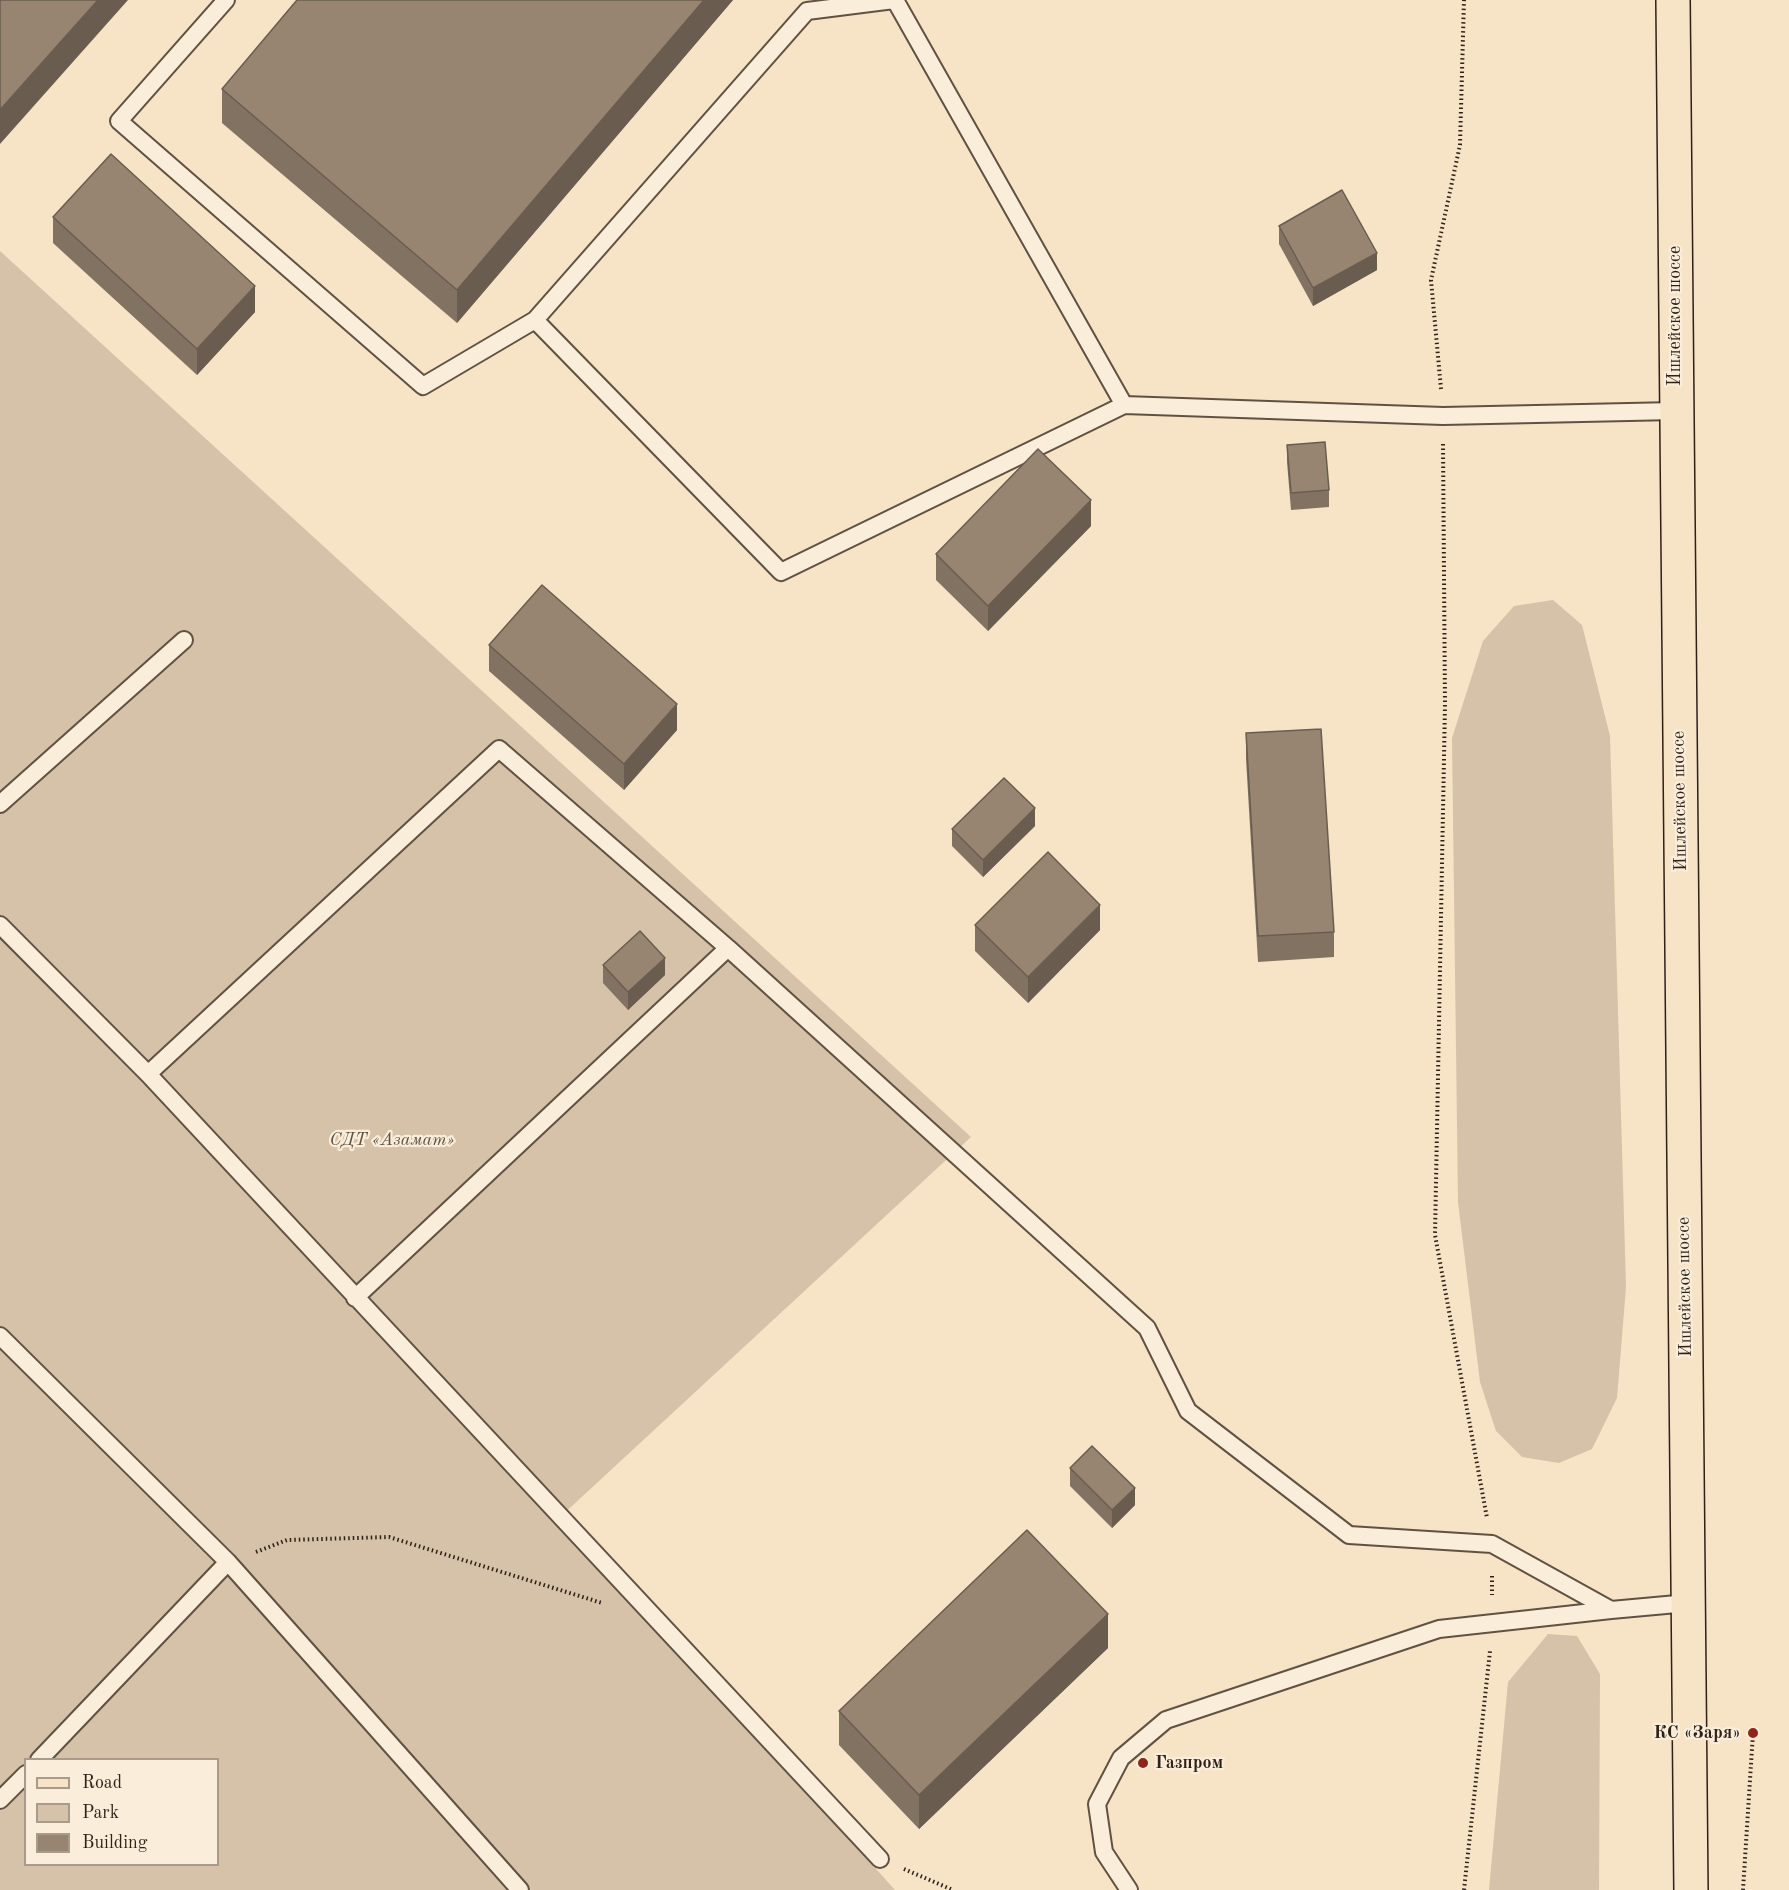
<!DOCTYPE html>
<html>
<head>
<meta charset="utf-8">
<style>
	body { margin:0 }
	#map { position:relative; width:1789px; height:1890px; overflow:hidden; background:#f7e3c5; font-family:"Old Standard TT",serif }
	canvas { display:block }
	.legend { position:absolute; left:24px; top:1758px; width:195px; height:108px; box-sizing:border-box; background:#faedd9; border:2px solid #a99b8c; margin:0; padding:8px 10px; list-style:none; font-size:18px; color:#2f2018 }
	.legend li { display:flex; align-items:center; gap:12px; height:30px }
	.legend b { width:30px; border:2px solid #a99b8c }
</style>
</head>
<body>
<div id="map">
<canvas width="1789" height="1890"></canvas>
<ul class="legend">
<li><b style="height:8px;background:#f7e3c5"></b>Road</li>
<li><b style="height:16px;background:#d5c2a8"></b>Park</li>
<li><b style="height:16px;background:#978572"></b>Building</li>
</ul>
</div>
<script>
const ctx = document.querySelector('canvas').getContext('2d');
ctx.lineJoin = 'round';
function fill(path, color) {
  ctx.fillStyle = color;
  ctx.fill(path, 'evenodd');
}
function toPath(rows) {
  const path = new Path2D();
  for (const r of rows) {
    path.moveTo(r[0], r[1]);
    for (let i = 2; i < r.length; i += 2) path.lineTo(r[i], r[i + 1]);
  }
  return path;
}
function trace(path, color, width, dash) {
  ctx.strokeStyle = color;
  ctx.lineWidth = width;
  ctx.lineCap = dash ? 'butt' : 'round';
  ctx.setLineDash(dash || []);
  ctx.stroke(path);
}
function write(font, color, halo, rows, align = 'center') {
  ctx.font = font + ' "Old Standard TT",serif';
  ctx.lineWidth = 4.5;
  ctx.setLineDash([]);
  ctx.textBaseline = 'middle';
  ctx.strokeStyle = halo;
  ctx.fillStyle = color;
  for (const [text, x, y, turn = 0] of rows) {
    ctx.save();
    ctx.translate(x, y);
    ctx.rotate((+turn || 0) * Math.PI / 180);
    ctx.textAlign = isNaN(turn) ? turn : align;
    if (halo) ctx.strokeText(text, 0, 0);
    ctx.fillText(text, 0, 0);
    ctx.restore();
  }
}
const green = toPath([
	[0,251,971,1137,559,1518,895,1890,0,1890],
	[26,1760,218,1760,218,1864,26,1864],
	[1553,600,1582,625,1610,736,1626,1287,1617,1398,1592,1449,1559,1463,1522,1457,1496,1431,1480,1382,1458,1202,1452,738,1483,641,1514,606],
	[1548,1634,1577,1636,1600,1674,1599,1890,1489,1890,1508,1682]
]);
const path = toPath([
	[1441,389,1431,280,1460,145,1464,0],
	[1443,444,1445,704,1435,1235,1487,1518],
	[256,1552,287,1540,389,1537,602,1603],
	[1492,1576,1492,1595],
	[904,1869,953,1890],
	[1464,1890,1490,1651],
	[1743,1890,1753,1733]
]);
const lane = toPath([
	[226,0,119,121,423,386,535,320],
	[894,0,807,11,535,320,781,572,1124,405],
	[895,0,1124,405,1443,416,1675,411],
	[0,804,184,640],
	[0,925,148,1074,880,1859],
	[728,948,1147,1328,1188,1411,1349,1535,1492,1544,1611,1610,1688,1603],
	[148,1074,499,749,728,948,355,1298],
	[0,1336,228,1562,520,1890],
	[39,1760,228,1562],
	[0,1800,26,1774],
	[1129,1890,1104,1852,1097,1804,1121,1758,1166,1720,1439,1629,1611,1610]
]);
const primary = toPath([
	[1673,0,1691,1890]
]);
const wall = toPath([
	[733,0,457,323,222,123,222,89],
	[53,217,255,312,197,375,53,243],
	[1279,226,1377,270,1313,306,1279,244],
	[1287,445,1329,490,1329,507,1291,510,1287,462],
	[1091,526,988,631,936,580,936,554],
	[489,645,677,730,624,790,489,671],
	[1246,733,1334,932,1334,957,1258,962,1246,759],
	[1035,826,983,877,952,846,952,829],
	[975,925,1100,930,1028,1003,975,951],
	[603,965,665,975,628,1010,603,983],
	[1070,1468,1135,1505,1112,1528,1070,1486],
	[1108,1648,919,1829,839,1745,839,1711]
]);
const shadedWall = toPath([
	[98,0,128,0,0,144,0,110],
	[704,0,733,0,457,323,457,290],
	[1377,253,1377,270,1313,306,1313,288],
	[255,286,255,312,197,375,197,349],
	[1091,500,1091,526,988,631,988,606],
	[677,704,677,730,624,790,624,764],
	[1035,808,1035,826,983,877,983,860],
	[1100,905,1100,930,1028,1003,1028,977],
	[665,958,665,975,628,1010,628,992],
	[1135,1488,1135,1505,1112,1528,1112,1510],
	[1108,1614,1108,1648,919,1829,919,1795]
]);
const building = toPath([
	[0,0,98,0,0,110,0,0],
	[297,0,704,0,457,290,222,89,297,0],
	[111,154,255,286,197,349,53,217,111,154],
	[1342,190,1377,253,1313,288,1279,226,1342,190],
	[1325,442,1329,490,1291,493,1287,445,1325,442],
	[1038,449,1091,500,988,606,936,554,1038,449],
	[542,585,677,704,624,764,489,645,542,585],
	[1321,729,1334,932,1258,936,1246,733,1321,729],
	[1004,778,1035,808,983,860,952,829,1004,778],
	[1048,852,1100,905,1028,977,975,925,1048,852],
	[640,931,665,958,628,992,603,965,640,931],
	[1092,1446,1135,1488,1112,1510,1070,1468,1092,1446],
	[1027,1530,1108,1614,919,1795,839,1711,1027,1530]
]);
const markers = [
	[1753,1733,6,"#8f2418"],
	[1143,1763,6,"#8f2418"]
];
const streetNames = [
	["Ишлейское шоссе",1675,316,-90],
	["Ишлейское шоссе",1680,801,-91],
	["Ишлейское шоссе",1685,1287,-91]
];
const parkNames = [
	["СДТ «Азамат»",392,1140]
];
const poiNames = [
	["КС «Заря»",1741,1733],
	["Газпром",1155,1763,"left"]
];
fill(green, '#d5c2a8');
trace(lane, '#615143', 20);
trace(primary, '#2f2018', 36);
trace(path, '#2f2018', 4, [1.5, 3]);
trace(lane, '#faedd9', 16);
trace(primary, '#f7e3c5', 33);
fill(wall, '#827262');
fill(shadedWall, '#6a5d50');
fill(building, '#978572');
trace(building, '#6a5d50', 1.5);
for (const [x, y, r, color] of markers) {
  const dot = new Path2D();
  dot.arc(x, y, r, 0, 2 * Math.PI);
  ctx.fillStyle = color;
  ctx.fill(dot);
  trace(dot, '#faedd9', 2);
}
write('18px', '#2f2018', '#faedd9', streetNames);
write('italic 18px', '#615143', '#faedd9', parkNames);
write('bold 18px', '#2f2018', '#faedd9', poiNames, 'right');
</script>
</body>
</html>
